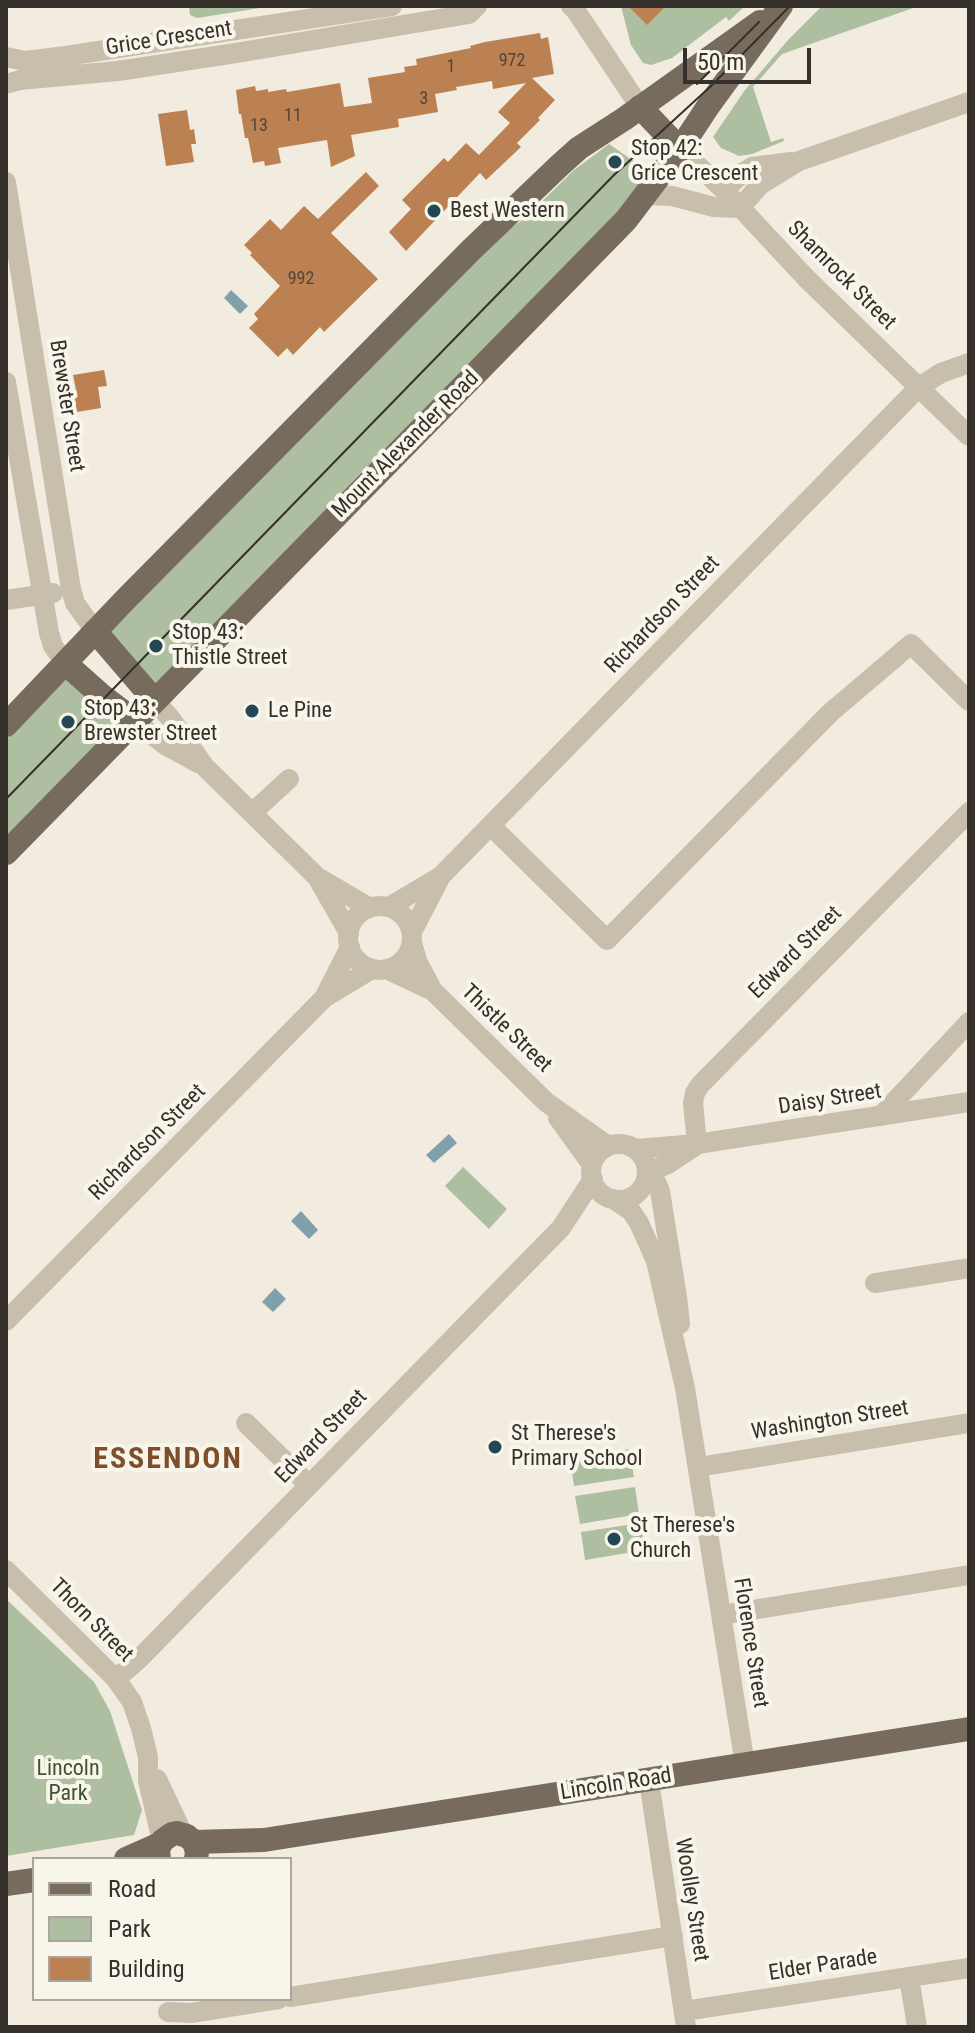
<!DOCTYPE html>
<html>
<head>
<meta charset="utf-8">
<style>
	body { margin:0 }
	#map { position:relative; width:975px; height:2033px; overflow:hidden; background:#f1ecdf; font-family:"Roboto Condensed",sans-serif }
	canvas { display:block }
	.frame { position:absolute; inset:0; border:8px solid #36302a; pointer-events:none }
	.legend { position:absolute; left:32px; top:1857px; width:260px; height:144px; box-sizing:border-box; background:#f8f5eb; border:2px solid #aaa69e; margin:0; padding:10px 14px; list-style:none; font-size:24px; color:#36302a }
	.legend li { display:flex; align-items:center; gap:16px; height:40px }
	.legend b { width:40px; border:2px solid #aaa69e }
	.scale { position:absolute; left:683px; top:48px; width:128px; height:36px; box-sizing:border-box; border:4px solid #36302a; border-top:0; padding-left:10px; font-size:24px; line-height:28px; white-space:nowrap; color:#36302a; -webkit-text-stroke:6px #f8f5eb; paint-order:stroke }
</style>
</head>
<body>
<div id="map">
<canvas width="975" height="2033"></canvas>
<div class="frame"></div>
<ul class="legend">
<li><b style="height:10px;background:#776b5d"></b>Road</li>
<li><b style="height:22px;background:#aebea0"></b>Park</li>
<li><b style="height:22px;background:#bb8152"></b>Building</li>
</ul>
<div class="scale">50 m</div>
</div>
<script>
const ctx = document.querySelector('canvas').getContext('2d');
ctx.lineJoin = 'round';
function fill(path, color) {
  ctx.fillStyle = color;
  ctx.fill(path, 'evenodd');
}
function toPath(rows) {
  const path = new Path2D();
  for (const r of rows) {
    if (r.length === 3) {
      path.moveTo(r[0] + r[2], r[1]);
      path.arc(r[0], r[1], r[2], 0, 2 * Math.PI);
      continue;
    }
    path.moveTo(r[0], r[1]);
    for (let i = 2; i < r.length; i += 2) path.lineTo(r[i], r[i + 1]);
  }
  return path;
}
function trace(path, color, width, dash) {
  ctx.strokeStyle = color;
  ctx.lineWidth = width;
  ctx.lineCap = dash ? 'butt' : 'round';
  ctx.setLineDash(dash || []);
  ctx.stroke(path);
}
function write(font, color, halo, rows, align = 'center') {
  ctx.font = font + ' "Roboto Condensed",sans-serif';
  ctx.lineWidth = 8;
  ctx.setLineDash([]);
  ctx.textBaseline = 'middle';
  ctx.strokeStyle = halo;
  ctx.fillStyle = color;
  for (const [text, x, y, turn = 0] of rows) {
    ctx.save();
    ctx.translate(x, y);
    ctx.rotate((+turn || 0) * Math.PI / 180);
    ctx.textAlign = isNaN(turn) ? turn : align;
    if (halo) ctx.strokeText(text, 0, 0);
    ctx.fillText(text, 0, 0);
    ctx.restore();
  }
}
const green = toPath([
	[189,6,273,6,197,18,190,15],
	[621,6,745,6,729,21,726,17,672,58,651,65,643,63,631,45],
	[822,6,919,6,782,54,753,87,771,142,783,138,784,141,752,154,739,156,721,148,713,137,745,90,789,39],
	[609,144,648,171,616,216,156,686,110,632,496,239,526,217,574,170],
	[67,678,122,722,6,840,6,740],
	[463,1167,507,1209,489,1229,445,1186],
	[629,1449,634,1477,574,1486,570,1459],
	[635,1487,639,1514,580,1524,575,1496],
	[641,1523,645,1550,585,1560,581,1532],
	[6,1599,94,1682,110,1711,142,1810,134,1835,6,1856]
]);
const water = toPath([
	[231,290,248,306,240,314,224,298],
	[449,1134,457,1143,434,1163,426,1155],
	[301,1211,318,1230,309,1239,291,1221],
	[275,1288,286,1299,273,1312,262,1302]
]);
const building = toPath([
	[628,6,666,6,647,25],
	[540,33,541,39,548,37,554,74,532,78,555,100,538,118,540,120,517,143,521,147,486,180,480,173,406,251,389,232,411,209,402,200,444,158,448,162,466,143,479,155,510,123,498,112,526,83,493,89,492,81,456,87,457,90,435,94,438,112,398,119,399,127,351,135,355,156,331,167,327,140,278,148,281,163,265,166,264,161,253,163,248,138,245,138,241,114,239,114,236,90,255,86,256,91,268,89,268,92,286,89,287,92,340,83,344,107,372,103,368,78,405,72,404,67,417,65,416,59,471,48,470,46,485,42],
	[187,110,190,130,194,129,196,144,191,144,194,162,166,166,158,114],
	[366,172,379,186,331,233,378,279,324,332,320,327,293,355,287,348,278,357,249,328,258,319,254,314,280,286,250,255,252,253,244,245,270,219,281,230,304,206,318,219],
	[104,370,107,386,98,387,101,408,71,413,67,391,76,390,73,375]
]);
const minor = toPath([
	[571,6,576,11,640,107],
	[6,57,25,61,66,56,392,6],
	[6,84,20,80,118,71,236,53,469,14,477,6],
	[680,149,724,190,806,278,969,436],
	[6,182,71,589,75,603,95,631],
	[724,190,744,172,752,167,791,162],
	[646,195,672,196,714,207,740,208],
	[740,208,760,185,799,161,969,102],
	[6,382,49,633,53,646,65,663],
	[6,600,53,593],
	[155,701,171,719,205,767,317,877,370,908],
	[135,721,165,745,198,763],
	[252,813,289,779],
	[491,826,607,940,830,713,911,644,969,701],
	[317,877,349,933],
	[380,938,32],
	[389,907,441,876,919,387,941,373,969,363],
	[412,932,441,876],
	[412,943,418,963,433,991,546,1102,608,1146],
	[386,969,433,991],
	[324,998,350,947],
	[881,1116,969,1022],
	[558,1118,592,1165],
	[697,1144,693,1103,695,1093,700,1085,969,812],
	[619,1172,28],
	[636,1149,697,1144,969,1102],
	[647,1173,668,1164,694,1147],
	[647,1175,657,1184,660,1191,677,1297,680,1324],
	[613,1199,631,1211,639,1223,656,1261,685,1388,745,1765],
	[875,1283,969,1268],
	[6,1321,324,998,372,969],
	[246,1423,309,1485],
	[698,1467,969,1423],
	[6,1570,116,1679,132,1702,141,1728,148,1757,148,1781,162,1841],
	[721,1615,969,1575],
	[116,1679,138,1660,561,1228,593,1179],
	[157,1779,183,1834],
	[649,1781,686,2027],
	[909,1977,917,2027],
	[290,1997,673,1936],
	[684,2011,969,1968],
	[168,2012,191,2013,279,1999]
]);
const major = toPath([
	[640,107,680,149],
	[95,631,155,701],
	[65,663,101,695,135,721],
	[6,725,124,601,471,250,559,166,579,148,624,119,760,22],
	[6,853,626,220,680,149,709,105,781,6],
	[194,1842,264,1840,969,1729],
	[126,1859,160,1844],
	[159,1859,158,1850,162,1841,172,1834,177,1833,187,1836,194,1842,197,1852,196,1859],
	[6,1884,34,1880]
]);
const tram = toPath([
	[697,84,759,22],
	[6,799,614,175,711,86,790,6]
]);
const markers = [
	[615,162,8,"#234754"],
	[434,211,8,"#234754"],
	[156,646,8,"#234754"],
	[252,711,8,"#234754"],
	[68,722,8,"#234754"],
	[495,1447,8,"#234754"],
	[614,1539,8,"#234754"]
];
const numberNames = [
	["972",512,61],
	["1",451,67],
	["3",424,99],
	["11",293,116],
	["13",259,126],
	["992",301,279]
];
const streetNames = [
	["Grice Crescent",169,39,-9],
	["Shamrock Street",841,276,45],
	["Brewster Street",66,406,81],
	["Mount Alexander Road",406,445,-45],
	["Richardson Street",663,615,-46],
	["Edward Street",796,953,-45],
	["Thistle Street",506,1029,44],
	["Daisy Street",830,1100,-9],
	["Richardson Street",148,1143,-45],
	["Washington Street",830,1421,-9],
	["Edward Street",322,1437,-46],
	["Thorn Street",91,1621,45],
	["Florence Street",750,1643,81],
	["Lincoln Road",616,1785,-9],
	["Woolley Street",691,1900,81],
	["Elder Parade",823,1966,-9]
];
const poiNames = [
	["Stop 42:",631,149],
	["Grice Crescent",631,174],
	["Best Western",450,211],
	["Stop 43:",172,633],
	["Thistle Street",172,658],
	["Stop 43:",84,709],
	["Brewster Street",84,734],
	["Le Pine",268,711],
	["St Therese's",511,1434],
	["Primary School",511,1459],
	["St Therese's",630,1526],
	["Church",630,1551]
];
const parkNames = [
	["Lincoln",68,1769],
	["Park",68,1794]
];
const districtNames = [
	["ESSENDON",168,1460]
];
fill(green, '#aebea0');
fill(water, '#80a1ab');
fill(building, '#bb8152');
trace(minor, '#c8beac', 20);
trace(major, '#776b5d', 24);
trace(tram, '#36302a', 2);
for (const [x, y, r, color] of markers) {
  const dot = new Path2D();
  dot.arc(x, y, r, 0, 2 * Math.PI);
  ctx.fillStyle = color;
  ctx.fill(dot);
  trace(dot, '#f8f5eb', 3);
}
write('18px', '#574434', null, numberNames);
write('22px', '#36302a', '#f8f5eb', streetNames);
write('22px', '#36302a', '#f8f5eb', poiNames, 'left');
write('22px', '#3f5230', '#f8f5eb', parkNames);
ctx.letterSpacing = '2px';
write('bold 30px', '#7e4f2a', '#f8f5eb', districtNames);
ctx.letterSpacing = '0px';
</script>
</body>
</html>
